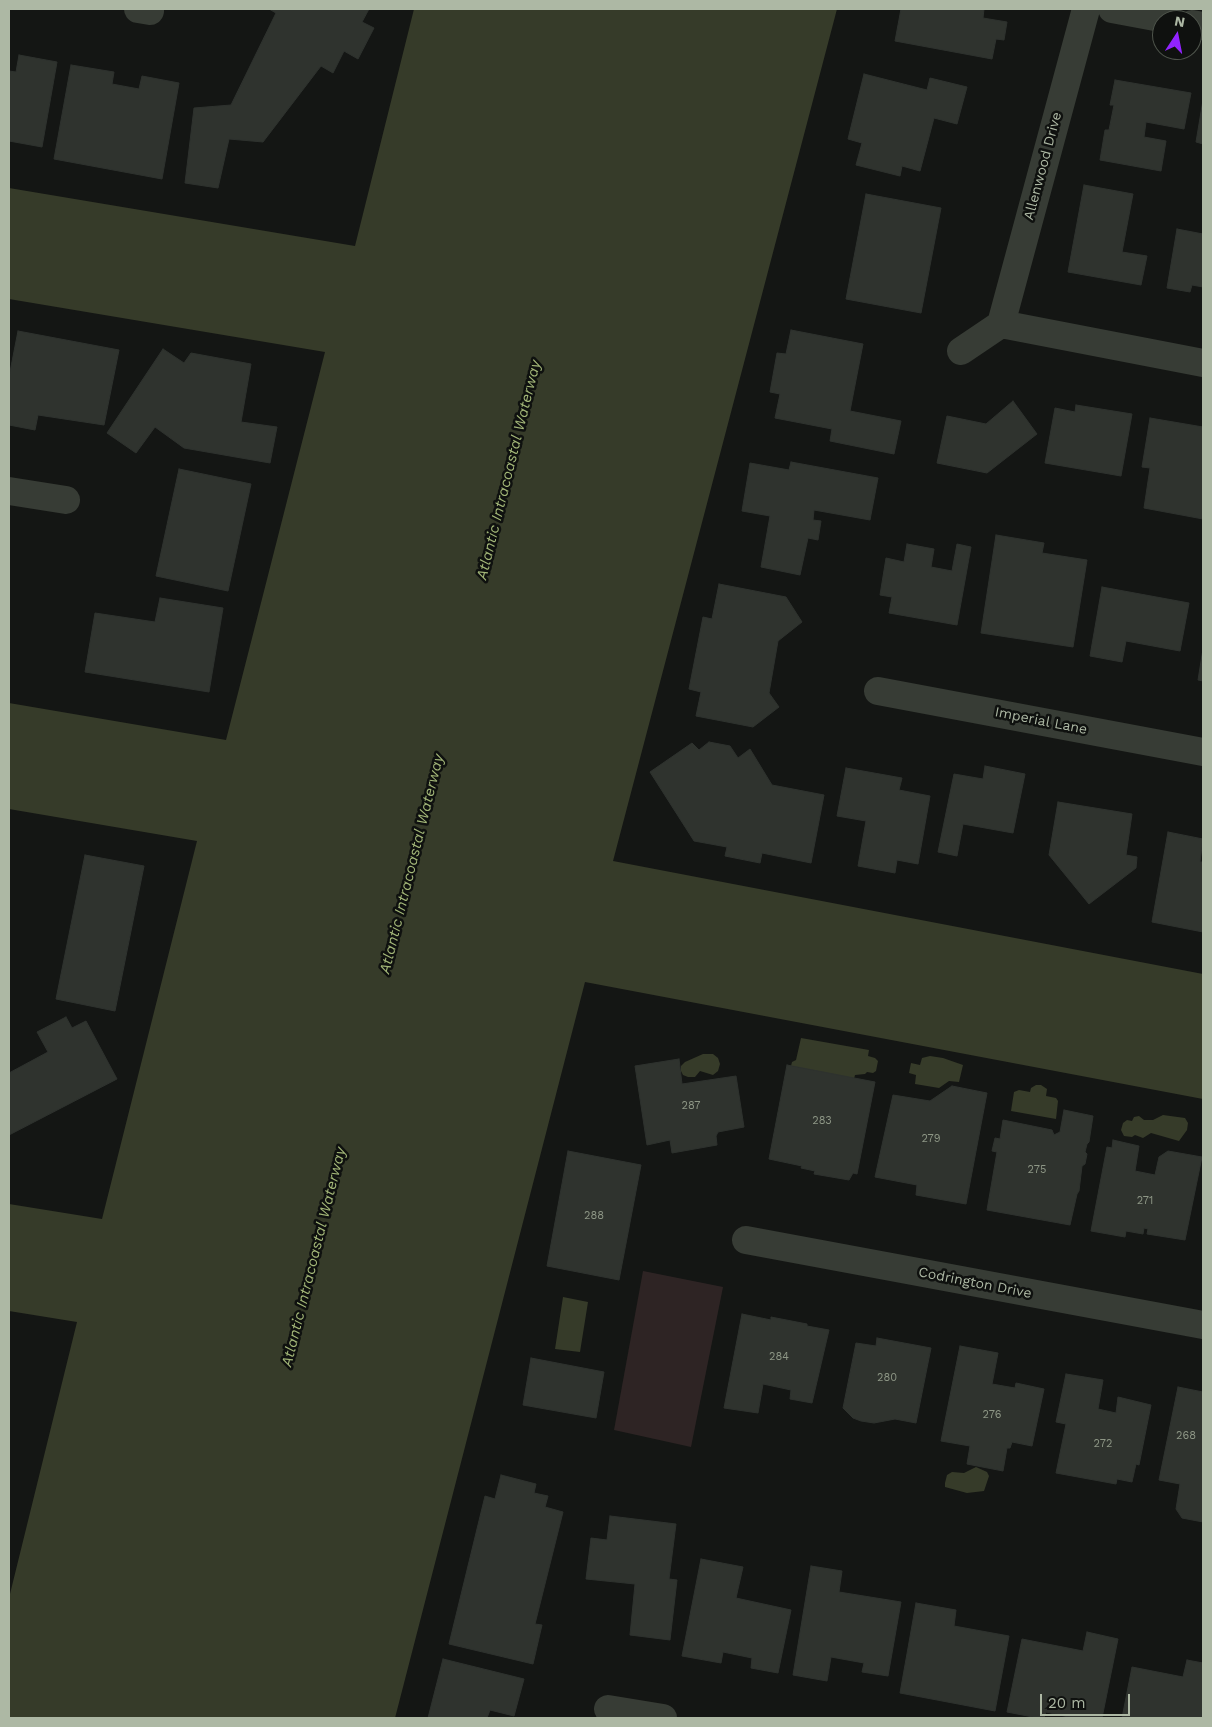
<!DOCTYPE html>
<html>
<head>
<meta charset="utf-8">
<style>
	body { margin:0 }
	#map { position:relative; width:1212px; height:1727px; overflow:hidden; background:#141614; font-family:"Work Sans",sans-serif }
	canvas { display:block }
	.frame { position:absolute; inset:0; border:10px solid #adb8a4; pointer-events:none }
	.north { position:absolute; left:1152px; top:10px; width:50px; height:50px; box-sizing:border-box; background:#0f110f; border:1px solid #4e544b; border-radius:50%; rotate:11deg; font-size:14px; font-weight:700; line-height:20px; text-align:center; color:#adb8a4 }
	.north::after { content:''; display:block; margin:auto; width:18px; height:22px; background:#9223ff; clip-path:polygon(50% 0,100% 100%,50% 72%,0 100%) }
	.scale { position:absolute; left:1040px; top:1694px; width:90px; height:22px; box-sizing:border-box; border:2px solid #adb8a4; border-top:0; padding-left:6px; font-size:15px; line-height:18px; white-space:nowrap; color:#adb8a4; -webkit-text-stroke:4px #0f110f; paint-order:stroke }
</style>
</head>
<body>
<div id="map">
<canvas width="1212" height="1727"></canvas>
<div class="frame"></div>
<div class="north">N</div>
<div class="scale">20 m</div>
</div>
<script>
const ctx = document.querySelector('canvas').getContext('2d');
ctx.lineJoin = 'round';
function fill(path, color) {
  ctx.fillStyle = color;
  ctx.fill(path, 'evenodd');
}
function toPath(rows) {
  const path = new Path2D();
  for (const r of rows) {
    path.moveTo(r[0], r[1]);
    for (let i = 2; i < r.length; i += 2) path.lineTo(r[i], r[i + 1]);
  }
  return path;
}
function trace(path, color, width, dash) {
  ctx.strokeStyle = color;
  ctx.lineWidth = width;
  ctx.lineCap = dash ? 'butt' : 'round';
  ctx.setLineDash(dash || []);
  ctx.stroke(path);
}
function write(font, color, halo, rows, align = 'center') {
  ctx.font = font + ' "Work Sans",sans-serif';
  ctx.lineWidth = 5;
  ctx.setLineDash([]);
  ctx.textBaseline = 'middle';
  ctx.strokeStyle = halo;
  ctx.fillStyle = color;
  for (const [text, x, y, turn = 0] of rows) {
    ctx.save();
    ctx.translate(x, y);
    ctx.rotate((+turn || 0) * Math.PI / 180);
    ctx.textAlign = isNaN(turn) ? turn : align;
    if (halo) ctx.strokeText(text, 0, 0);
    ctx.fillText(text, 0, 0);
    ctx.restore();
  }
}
const green = toPath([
	[643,1271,723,1287,691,1447,614,1430]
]);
const water = toPath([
	[414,9,837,9,613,861,1203,974,1203,1099,585,982,395,1718,9,1718,9,1598,77,1322,9,1311,9,1204,102,1219,197,841,9,809,9,703,226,740,325,352,9,299,9,188,355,246],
	[801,1038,869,1050,868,1056,875,1058,878,1061,876,1071,873,1073,867,1072,865,1074,855,1075,854,1079,791,1066,792,1062,796,1060],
	[703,1054,713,1054,718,1058,720,1064,718,1071,713,1075,700,1071,695,1077,688,1077,683,1075,681,1071,681,1066,685,1062],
	[930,1056,943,1058,963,1065,959,1082,949,1081,939,1088,915,1084,916,1075,909,1073,911,1063,920,1065,922,1058],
	[1036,1085,1041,1085,1047,1089,1046,1096,1056,1098,1058,1101,1056,1119,1011,1111,1014,1092,1019,1090,1030,1092,1031,1088],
	[1163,1115,1185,1118,1188,1123,1187,1130,1179,1141,1151,1133,1143,1138,1135,1135,1132,1137,1124,1136,1121,1130,1123,1123,1127,1120,1132,1121,1134,1117,1139,1116,1144,1120,1153,1120],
	[563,1297,588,1302,580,1352,555,1349],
	[976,1467,987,1472,989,1476,984,1491,967,1493,945,1487,945,1483,947,1475,952,1472,964,1473]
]);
const building = toPath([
	[269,9,369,9,362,22,374,28,358,59,344,51,333,73,321,66,263,142,229,139,218,188,185,183,194,108,231,105,276,13,269,9],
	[901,9,984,9,983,18,1007,22,1004,40,996,39,992,59,895,41,901,9],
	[19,55,57,62,42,147,9,141,9,71,16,72,19,55],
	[71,65,114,72,112,84,139,89,142,76,179,83,162,179,54,159,71,65],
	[864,74,927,90,930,78,967,87,957,124,934,118,920,171,902,166,900,176,856,165,862,143,848,139,864,74],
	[1115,80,1191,93,1184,129,1146,122,1144,137,1166,141,1161,171,1100,160,1105,130,1109,130,1114,105,1110,105,1115,80],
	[1203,100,1203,144,1196,142,1203,100],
	[1084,185,1133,194,1122,252,1147,256,1141,285,1068,272,1084,185],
	[866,194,941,208,921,313,846,299,866,194],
	[1177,229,1203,234,1203,287,1192,285,1190,292,1167,288,1177,229],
	[791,330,863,344,850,411,901,421,894,454,830,441,832,429,775,418,780,394,770,392,777,353,786,354,791,330],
	[18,331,119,350,104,425,38,415,35,430,9,425,9,377,18,331],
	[163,349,184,363,191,353,251,364,241,422,277,427,270,463,184,448,155,427,136,453,107,433,163,349],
	[1013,401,1037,434,987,473,937,463,947,416,986,424,1013,401],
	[1076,405,1132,414,1121,476,1045,463,1055,408,1075,412,1076,405],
	[1150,418,1203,427,1203,519,1144,508,1150,468,1142,467,1150,418],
	[791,462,878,478,870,520,814,510,813,520,821,521,818,540,808,538,800,575,761,567,770,516,742,511,750,463,789,470,791,462],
	[179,469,251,484,228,591,156,576,179,469],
	[996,535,1044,543,1042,553,1087,560,1073,647,981,633,996,535],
	[907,544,934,549,931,567,952,571,957,544,971,547,957,625,889,613,892,597,880,595,886,558,904,562,907,544],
	[719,584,786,597,802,622,778,641,769,693,779,707,753,727,696,716,701,692,689,689,703,617,712,619,719,584],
	[1102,587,1189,603,1180,651,1126,641,1122,662,1090,656,1102,587],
	[160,598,223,608,209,692,85,672,95,613,155,622,160,598],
	[1203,649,1203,681,1198,680,1203,649],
	[709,742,730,746,738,758,750,749,772,785,824,795,811,863,762,853,760,863,725,856,727,847,694,841,650,772,692,743,699,750,709,742],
	[985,766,1025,774,1013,833,963,824,957,856,938,852,954,774,983,779,985,766],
	[846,768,902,778,899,790,930,796,918,864,897,860,895,873,858,866,866,821,837,816,846,768],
	[1058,802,1132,814,1126,855,1137,857,1136,868,1089,904,1049,855,1058,802],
	[1168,832,1203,839,1200,862,1203,862,1203,932,1152,922,1168,832],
	[85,855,144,866,115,1011,56,999,85,855],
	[66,1017,72,1028,86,1021,117,1079,9,1135,9,1073,48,1052,37,1032,66,1017],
	[679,1059,682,1084,736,1076,744,1127,718,1132,716,1136,717,1145,672,1153,670,1140,647,1145,635,1066,679,1059],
	[787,1065,875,1082,857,1174,853,1173,849,1180,814,1174,815,1171,801,1168,802,1166,769,1159,787,1065],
	[952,1086,987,1093,966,1204,916,1195,917,1185,875,1177,893,1095,930,1101,952,1086],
	[1064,1110,1093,1116,1089,1142,1087,1144,1085,1152,1087,1154,1085,1164,1082,1166,1079,1191,1077,1194,1070,1225,987,1210,997,1152,992,1151,995,1138,1000,1139,1003,1120,1052,1130,1054,1135,1060,1132,1064,1110],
	[1113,1140,1139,1146,1135,1171,1155,1175,1159,1157,1168,1151,1202,1157,1185,1240,1147,1234,1148,1229,1144,1228,1143,1234,1126,1231,1125,1237,1091,1231,1107,1147,1112,1148,1113,1140],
	[568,1151,641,1165,619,1280,547,1266,568,1151],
	[742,1314,771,1320,771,1317,807,1324,807,1326,829,1330,812,1403,790,1399,791,1390,763,1384,758,1413,724,1408,742,1314],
	[877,1338,931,1348,916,1423,895,1419,874,1423,861,1421,853,1418,843,1408,856,1343,876,1346,877,1338],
	[960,1346,998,1353,992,1384,1015,1388,1016,1383,1044,1389,1032,1446,1012,1442,1010,1448,1007,1448,1003,1471,967,1464,970,1446,941,1441,960,1346],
	[531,1358,604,1372,596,1418,523,1405,531,1358],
	[1066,1374,1103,1380,1098,1409,1116,1413,1118,1397,1151,1405,1139,1465,1136,1464,1132,1482,1117,1479,1116,1484,1056,1473,1066,1424,1056,1422,1066,1374],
	[1178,1387,1203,1392,1203,1522,1182,1518,1176,1509,1180,1484,1159,1480,1178,1387],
	[501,1475,536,1484,534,1493,548,1496,545,1507,563,1512,535,1624,542,1625,533,1664,449,1644,485,1496,495,1499,501,1475],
	[610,1516,676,1524,669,1579,677,1580,670,1640,630,1635,635,1584,586,1579,591,1538,607,1540,610,1516],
	[701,1559,743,1567,736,1598,791,1610,778,1673,751,1668,752,1658,723,1652,721,1663,682,1656,701,1559],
	[811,1566,842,1571,839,1592,901,1602,888,1676,862,1672,864,1663,831,1657,827,1681,793,1675,811,1566],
	[916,1603,956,1610,954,1626,1009,1636,995,1711,900,1693,916,1603],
	[1087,1632,1118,1639,1102,1718,1073,1718,1046,1712,1044,1718,1038,1718,1007,1712,1022,1639,1083,1651,1087,1632],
	[443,1659,524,1679,514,1716,490,1710,487,1718,428,1718,443,1659],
	[1187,1660,1203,1663,1203,1718,1122,1718,1132,1667,1183,1677,1187,1660]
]);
const minor = toPath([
	[138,9,150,11],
	[1112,9,1171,20],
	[1192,24,1203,26],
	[1001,324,1086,9],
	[961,351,1001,324,1203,363],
	[9,491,66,500],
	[878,691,1203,752],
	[746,1240,1203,1325],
	[608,1709,663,1718]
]);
const numberNames = [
	["287",691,1106],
	["283",822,1121],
	["279",931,1139],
	["275",1037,1170],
	["271",1145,1201],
	["288",594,1216],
	["284",779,1357],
	["280",887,1378],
	["276",992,1415],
	["268",1186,1436],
	["272",1103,1444]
];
const streetNames = [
	["Allenwood Drive",1043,166,-75],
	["Imperial Lane",1041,721,11],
	["Codrington Drive",975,1283,11]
];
const waterNames = [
	["Atlantic Intracoastal Waterway",509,470,-76],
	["Atlantic Intracoastal Waterway",412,864,-76],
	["Atlantic Intracoastal Waterway",314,1257,-76]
];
fill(green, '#2e2424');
fill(water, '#363b29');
fill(building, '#2f332e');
trace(building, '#2e322e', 1);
trace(minor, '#373c35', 28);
write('11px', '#8e9786', null, numberNames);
write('14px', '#adb8a4', '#0f110f', streetNames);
write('italic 15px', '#a3b778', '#0f110f', waterNames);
</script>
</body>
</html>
